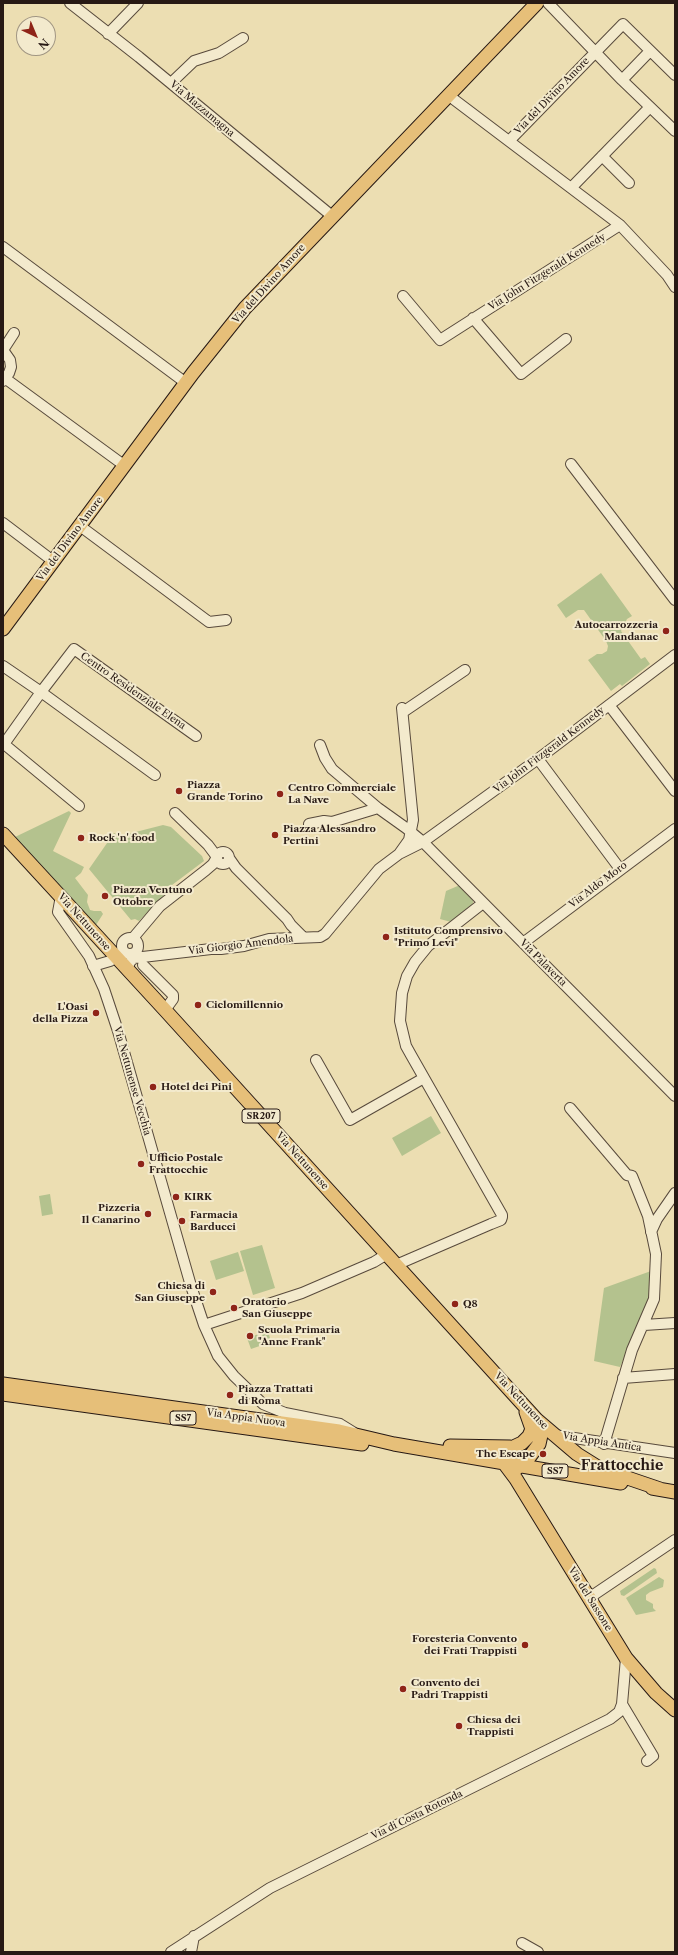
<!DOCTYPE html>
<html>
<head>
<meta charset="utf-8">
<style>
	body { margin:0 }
	#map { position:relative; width:678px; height:1955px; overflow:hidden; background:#ecdeb2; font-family:"Libre Caslon Text",serif }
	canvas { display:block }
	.frame { position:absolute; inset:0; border:4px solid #271914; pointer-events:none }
	.north { position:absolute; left:16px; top:16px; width:40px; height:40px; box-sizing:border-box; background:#f3eacd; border:1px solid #a19683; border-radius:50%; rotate:136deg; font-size:11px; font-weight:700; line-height:16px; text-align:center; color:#271914 }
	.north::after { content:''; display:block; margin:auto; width:14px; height:18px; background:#8f2418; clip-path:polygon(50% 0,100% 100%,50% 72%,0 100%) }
</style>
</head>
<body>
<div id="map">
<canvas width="678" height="1955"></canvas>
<div class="frame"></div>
<div class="north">N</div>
</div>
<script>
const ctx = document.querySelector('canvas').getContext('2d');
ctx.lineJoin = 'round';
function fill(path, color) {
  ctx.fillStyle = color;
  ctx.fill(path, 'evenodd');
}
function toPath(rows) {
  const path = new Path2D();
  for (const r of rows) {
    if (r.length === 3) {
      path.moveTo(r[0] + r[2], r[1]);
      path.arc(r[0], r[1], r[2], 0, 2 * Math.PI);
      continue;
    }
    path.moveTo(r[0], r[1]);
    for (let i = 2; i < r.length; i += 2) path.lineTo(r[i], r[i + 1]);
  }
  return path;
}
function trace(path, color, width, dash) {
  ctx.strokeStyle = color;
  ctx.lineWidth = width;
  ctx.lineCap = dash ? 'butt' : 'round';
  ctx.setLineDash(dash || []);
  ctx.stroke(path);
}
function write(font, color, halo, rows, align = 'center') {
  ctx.font = font + ' "Libre Caslon Text",serif';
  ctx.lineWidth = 4;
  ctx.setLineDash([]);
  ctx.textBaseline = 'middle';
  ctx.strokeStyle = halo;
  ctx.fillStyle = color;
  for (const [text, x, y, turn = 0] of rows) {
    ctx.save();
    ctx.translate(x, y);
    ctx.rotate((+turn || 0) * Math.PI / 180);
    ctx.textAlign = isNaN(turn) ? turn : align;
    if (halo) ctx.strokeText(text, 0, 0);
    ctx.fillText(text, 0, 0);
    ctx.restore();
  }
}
const green = toPath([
	[601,573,632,616,627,619,621,631,641,659,645,657,650,664,622,686,620,684,611,691,588,660,597,654,602,654,607,651,608,646,606,641,584,610,578,610,566,618,557,605],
	[69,811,71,813,53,851,84,867,81,873,75,878,88,895,87,902,90,910,94,911,101,911,103,914,96,925,15,837],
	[163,825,171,827,202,856,204,861,164,891,166,893,139,921,135,919,131,920,89,869,114,833,120,836],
	[460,885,473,898,473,903,470,907,451,922,440,919,446,891],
	[431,1116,441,1133,402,1156,392,1138],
	[50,1194,53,1214,42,1216,39,1196],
	[262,1245,275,1288,253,1295,240,1251],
	[238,1252,244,1271,216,1280,210,1261],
	[651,1271,650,1301,620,1367,594,1361,604,1288],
	[268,1331,271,1342,251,1349,247,1338],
	[654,1568,656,1569,657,1573,624,1596,621,1595,620,1591],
	[659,1577,664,1580,663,1587,650,1592,646,1595,646,1600,653,1604,653,1608,656,1611,636,1615,626,1598]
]);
const minor = toPath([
	[70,3,139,57,332,216],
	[548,3,622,80,675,131],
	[108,34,138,3],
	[622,80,650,51],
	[171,83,194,61,219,53,243,38],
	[448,95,620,225,667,275,675,287],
	[509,141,623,24,675,75],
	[602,156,629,183],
	[571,188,650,107],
	[3,247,186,383],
	[403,296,440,340,620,225],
	[473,318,521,374,566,339],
	[3,350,10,360,11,367,9,373,3,381],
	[3,350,14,333],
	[6,379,125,466],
	[571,464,675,600],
	[3,523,53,561],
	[80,526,209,622,226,620],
	[3,666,41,692,74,649,196,736],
	[609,705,675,791],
	[403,712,465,670],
	[320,745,325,758,332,769,378,808,406,828,423,842,675,1096],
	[538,759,620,869],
	[79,806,4,744,41,692,155,775],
	[309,824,324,821,332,822,378,808],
	[223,858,6],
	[401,853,423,842,538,759,675,655],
	[229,858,236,868,287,919,291,925,303,937],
	[61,896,58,912,89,956,104,989,118,1031,191,1286,204,1325,218,1356,234,1376,263,1404,285,1413,340,1424,353,1432],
	[130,946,8],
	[133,938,160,906,206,870,213,864,217,857,208,845,175,813],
	[523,943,675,829],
	[143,965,173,995,173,999,165,1010],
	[93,966,110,961,116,957],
	[128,971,128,967,130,962,134,958,211,949,221,949,244,946,269,939,320,937,325,934,379,869,399,854,409,840,413,820,402,708],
	[316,1060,350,1120,424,1078],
	[570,1108,627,1175,632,1176,648,1216,656,1254,654,1299,632,1350,604,1444],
	[651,1232,657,1219,675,1193],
	[396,1265,491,1224,501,1220,502,1217,502,1215,411,1055,406,1046,400,1021,402,993,407,976,415,962,428,946,483,903],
	[204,1325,302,1293,374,1262,387,1254],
	[644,1325,675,1323],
	[623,1378,675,1374],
	[554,1435,675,1453],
	[589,1598,675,1540],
	[622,1704,653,1756,647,1761],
	[522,1943,538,1952],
	[171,1952,270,1888,610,1719,619,1712,622,1704,626,1658],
	[191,1952,194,1936]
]);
const major = toPath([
	[3,629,193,373,245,308,537,3],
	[3,834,165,1010,537,1420,577,1454,601,1469,660,1489],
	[3,1384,339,1431,394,1444,621,1483],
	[3,1394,362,1444],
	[526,1412,532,1429,529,1436,522,1443,505,1451,503,1457,504,1463,516,1479,626,1658,656,1693,675,1710],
	[450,1446,510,1447],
	[516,1469,528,1459,539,1444,541,1435,537,1420],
	[652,1488,675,1492]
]);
const markers = [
	[666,631,4,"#8f2418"],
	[179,791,4,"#8f2418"],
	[280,794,4,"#8f2418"],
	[275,835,4,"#8f2418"],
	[81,838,4,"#8f2418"],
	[105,896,4,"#8f2418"],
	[386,937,4,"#8f2418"],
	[198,1005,4,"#8f2418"],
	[96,1013,4,"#8f2418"],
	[153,1087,4,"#8f2418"],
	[141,1164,4,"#8f2418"],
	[176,1197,4,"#8f2418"],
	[148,1214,4,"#8f2418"],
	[182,1221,4,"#8f2418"],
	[213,1292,4,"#8f2418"],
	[455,1304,4,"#8f2418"],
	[234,1308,4,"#8f2418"],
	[250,1336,4,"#8f2418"],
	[230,1395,4,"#8f2418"],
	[543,1454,4,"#8f2418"],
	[525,1645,4,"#8f2418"],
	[403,1689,4,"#8f2418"],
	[459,1726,4,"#8f2418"]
];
const shields = [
	[261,1116,38],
	[183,1418,26],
	[555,1471,26]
];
const shieldNames = [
	["SR207",261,1116],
	["SS7",183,1418],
	["SS7",555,1471]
];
const streetNames = [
	["Via del Divino Amore",552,96,-46],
	["Via Mazzamagna",202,109,40],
	["Via John Fitzgerald Kennedy",547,272,-32],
	["Via del Divino Amore",269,284,-48],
	["Via del Divino Amore",70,539,-53],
	["Centro Residenziale Elena",133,691,35],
	["Via John Fitzgerald Kennedy",549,750,-37],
	["Via Aldo Moro",598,885,-37],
	["Via Nettunense",84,922,48],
	["Via Giorgio Amendola",241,945,-7],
	["Via Palaverta",543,963,45],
	["Via Nettunense Vecchia",132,1081,74],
	["Via Nettunense",302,1161,48],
	["Via Nettunense",521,1401,47],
	["Via Appia Nuova",246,1418,8],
	["Via Appia Antica",602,1442,9],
	["Via del Sassone",590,1599,58],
	["Via di Costa Rotonda",417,1815,-26]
];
const poiNames = [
	["Autocarrozzeria",658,625,"right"],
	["Mandanac",658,637,"right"],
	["Piazza",187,785],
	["Grande Torino",187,797],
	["Centro Commerciale",288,788],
	["La Nave",288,800],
	["Piazza Alessandro",283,829],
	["Pertini",283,841],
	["Rock 'n' food",89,838],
	["Piazza Ventuno",113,890],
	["Ottobre",113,902],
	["Istituto Comprensivo",394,931],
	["\"Primo Levi\"",394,943],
	["Ciclomillennio",206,1005],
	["L'Oasi",88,1007,"right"],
	["della Pizza",88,1019,"right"],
	["Hotel dei Pini",161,1087],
	["Ufficio Postale",149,1158],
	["Frattocchie",149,1170],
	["KIRK",184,1197],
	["Pizzeria",140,1208,"right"],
	["Il Canarino",140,1220,"right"],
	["Farmacia",190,1215],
	["Barducci",190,1227],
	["Chiesa di",205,1286,"right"],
	["San Giuseppe",205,1298,"right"],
	["Oratorio",242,1302],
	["San Giuseppe",242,1314],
	["Q8",463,1304],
	["Scuola Primaria",258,1330],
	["\"Anne Frank\"",258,1342],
	["Piazza Trattati",238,1389],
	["di Roma",238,1401],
	["The Escape",535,1454,"right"],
	["Foresteria Convento",517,1639,"right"],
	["dei Frati Trappisti",517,1651,"right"],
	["Convento dei",411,1683],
	["Padri Trappisti",411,1695],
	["Chiesa dei",467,1720],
	["Trappisti",467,1732]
];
const districtNames = [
	["Frattocchie",622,1466]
];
fill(green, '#b4c28e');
trace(minor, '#584a3c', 12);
trace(major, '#271914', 15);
trace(minor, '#f3eacd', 10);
trace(major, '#e6bf79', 13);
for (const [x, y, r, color] of markers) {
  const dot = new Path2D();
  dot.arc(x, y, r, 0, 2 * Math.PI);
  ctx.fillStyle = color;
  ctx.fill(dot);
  trace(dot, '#f3eacd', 1.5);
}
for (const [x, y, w] of shields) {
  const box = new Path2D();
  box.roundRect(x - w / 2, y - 7, w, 14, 3);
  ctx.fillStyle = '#f3eacd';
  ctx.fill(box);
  trace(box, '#271914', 1);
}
write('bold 9px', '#271914', null, shieldNames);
write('10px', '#271914', '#f3eacd', streetNames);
write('bold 10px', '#271914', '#f3eacd', poiNames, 'left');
write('bold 14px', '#271914', '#f3eacd', districtNames);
</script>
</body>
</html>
